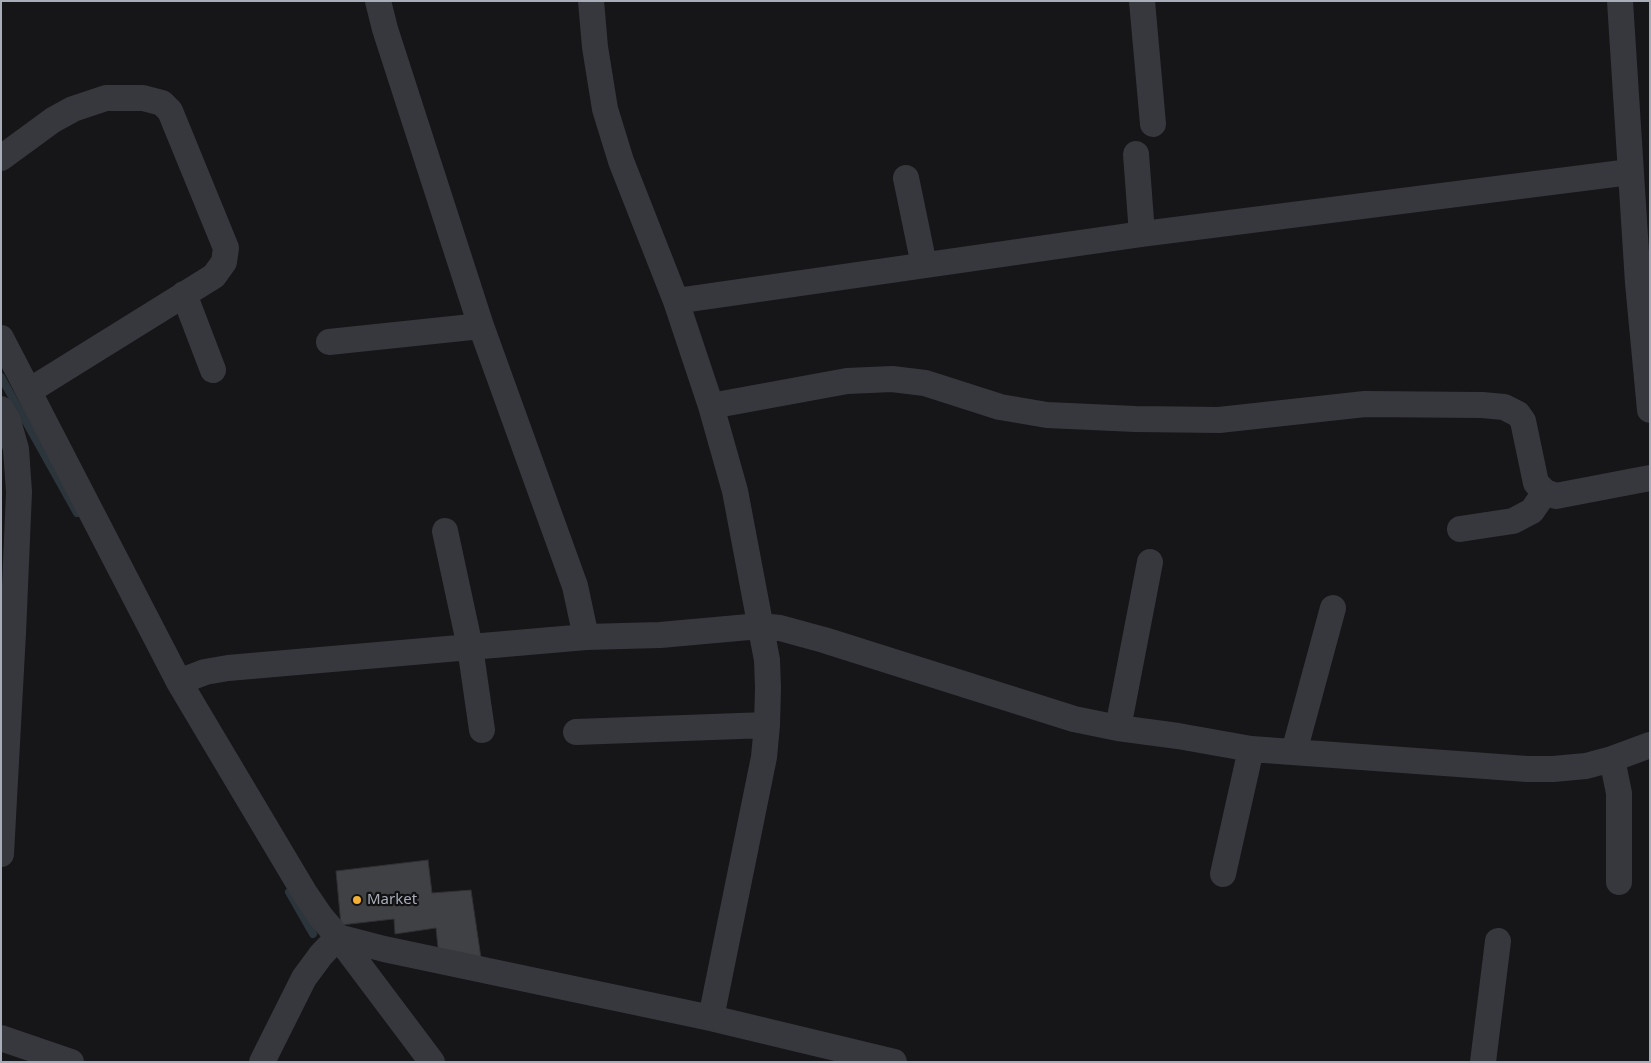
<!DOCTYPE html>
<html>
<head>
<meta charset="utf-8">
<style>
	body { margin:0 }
	#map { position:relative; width:1651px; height:1063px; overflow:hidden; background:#161618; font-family:"Noto Sans",sans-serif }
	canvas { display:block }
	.frame { position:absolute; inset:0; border:2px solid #a8adb8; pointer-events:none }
</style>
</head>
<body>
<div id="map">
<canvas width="1651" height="1063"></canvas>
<div class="frame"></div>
</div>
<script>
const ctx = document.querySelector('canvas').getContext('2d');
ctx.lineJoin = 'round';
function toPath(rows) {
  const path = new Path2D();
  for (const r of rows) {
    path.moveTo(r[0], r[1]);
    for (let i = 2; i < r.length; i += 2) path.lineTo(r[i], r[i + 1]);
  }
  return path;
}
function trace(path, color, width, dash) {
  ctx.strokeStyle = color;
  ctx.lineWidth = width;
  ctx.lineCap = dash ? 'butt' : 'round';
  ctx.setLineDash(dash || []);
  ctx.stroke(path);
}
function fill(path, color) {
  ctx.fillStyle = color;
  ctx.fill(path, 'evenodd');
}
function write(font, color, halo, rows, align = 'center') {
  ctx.font = font + ' "Noto Sans",sans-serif';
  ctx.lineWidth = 4.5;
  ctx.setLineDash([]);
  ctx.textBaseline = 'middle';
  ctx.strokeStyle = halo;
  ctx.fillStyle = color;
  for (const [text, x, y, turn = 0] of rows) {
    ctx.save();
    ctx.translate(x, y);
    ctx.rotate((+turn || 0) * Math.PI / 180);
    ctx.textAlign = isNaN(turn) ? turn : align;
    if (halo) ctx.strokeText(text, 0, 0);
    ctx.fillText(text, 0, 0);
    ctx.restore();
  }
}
const stream = toPath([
	[1,377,77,513],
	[289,892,313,934]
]);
const building = toPath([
	[428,860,432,893,471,890,481,958,438,948,436,928,395,934,394,919,341,925,336,871,428,860]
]);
const street = toPath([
	[378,1,385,29,481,326,575,586,586,637],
	[591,1,595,47,605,109,621,161,676,301,711,406,735,491,767,660,768,688,767,725,764,757,711,1018],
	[1142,1,1153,124],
	[1620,1,1638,283,1650,410],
	[1136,154,1142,234],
	[1,158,53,120,73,109,106,98,143,98,162,103,170,111,226,248,224,262,214,276,29,391],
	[906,178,924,265],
	[184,294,213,370],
	[676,301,1142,234,1630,172],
	[1,338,179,682,304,892,321,917,338,937,432,1062],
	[329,342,481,326],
	[711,406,847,381,892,379,925,383,1000,407,1047,415,1135,419,1219,420,1365,404,1482,405,1504,407,1518,414,1523,421,1536,483,1545,492,1556,496,1650,478],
	[1,409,8,421,16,449,19,492,13,633,1,854],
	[1460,529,1513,521,1532,511,1545,492],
	[445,531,470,647,482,730],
	[179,682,205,672,228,668,586,637,660,635,760,626,780,628,824,640,1074,719,1118,728,1178,736,1251,749,1527,769,1553,769,1586,766,1612,759,1650,745],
	[1118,728,1150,562],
	[576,732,767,725],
	[1294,752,1333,608],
	[1612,759,1619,793,1619,882],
	[1223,874,1251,749],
	[338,937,384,949,711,1018,894,1062],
	[1,1038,71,1062],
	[262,1062,304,978,321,955,338,937],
	[1483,1062,1498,941]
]);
const markers = [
	[357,900,5,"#f2b134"]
];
const poiNames = [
	["Market",367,900]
];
trace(stream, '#2c353c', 8);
fill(building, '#404145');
trace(building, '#303034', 1);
trace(street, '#37383d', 26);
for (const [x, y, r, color] of markers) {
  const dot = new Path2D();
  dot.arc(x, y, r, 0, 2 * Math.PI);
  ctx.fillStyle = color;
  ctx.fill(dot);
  trace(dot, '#111113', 2);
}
write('15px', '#a8adb8', '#111113', poiNames, 'left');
</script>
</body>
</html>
